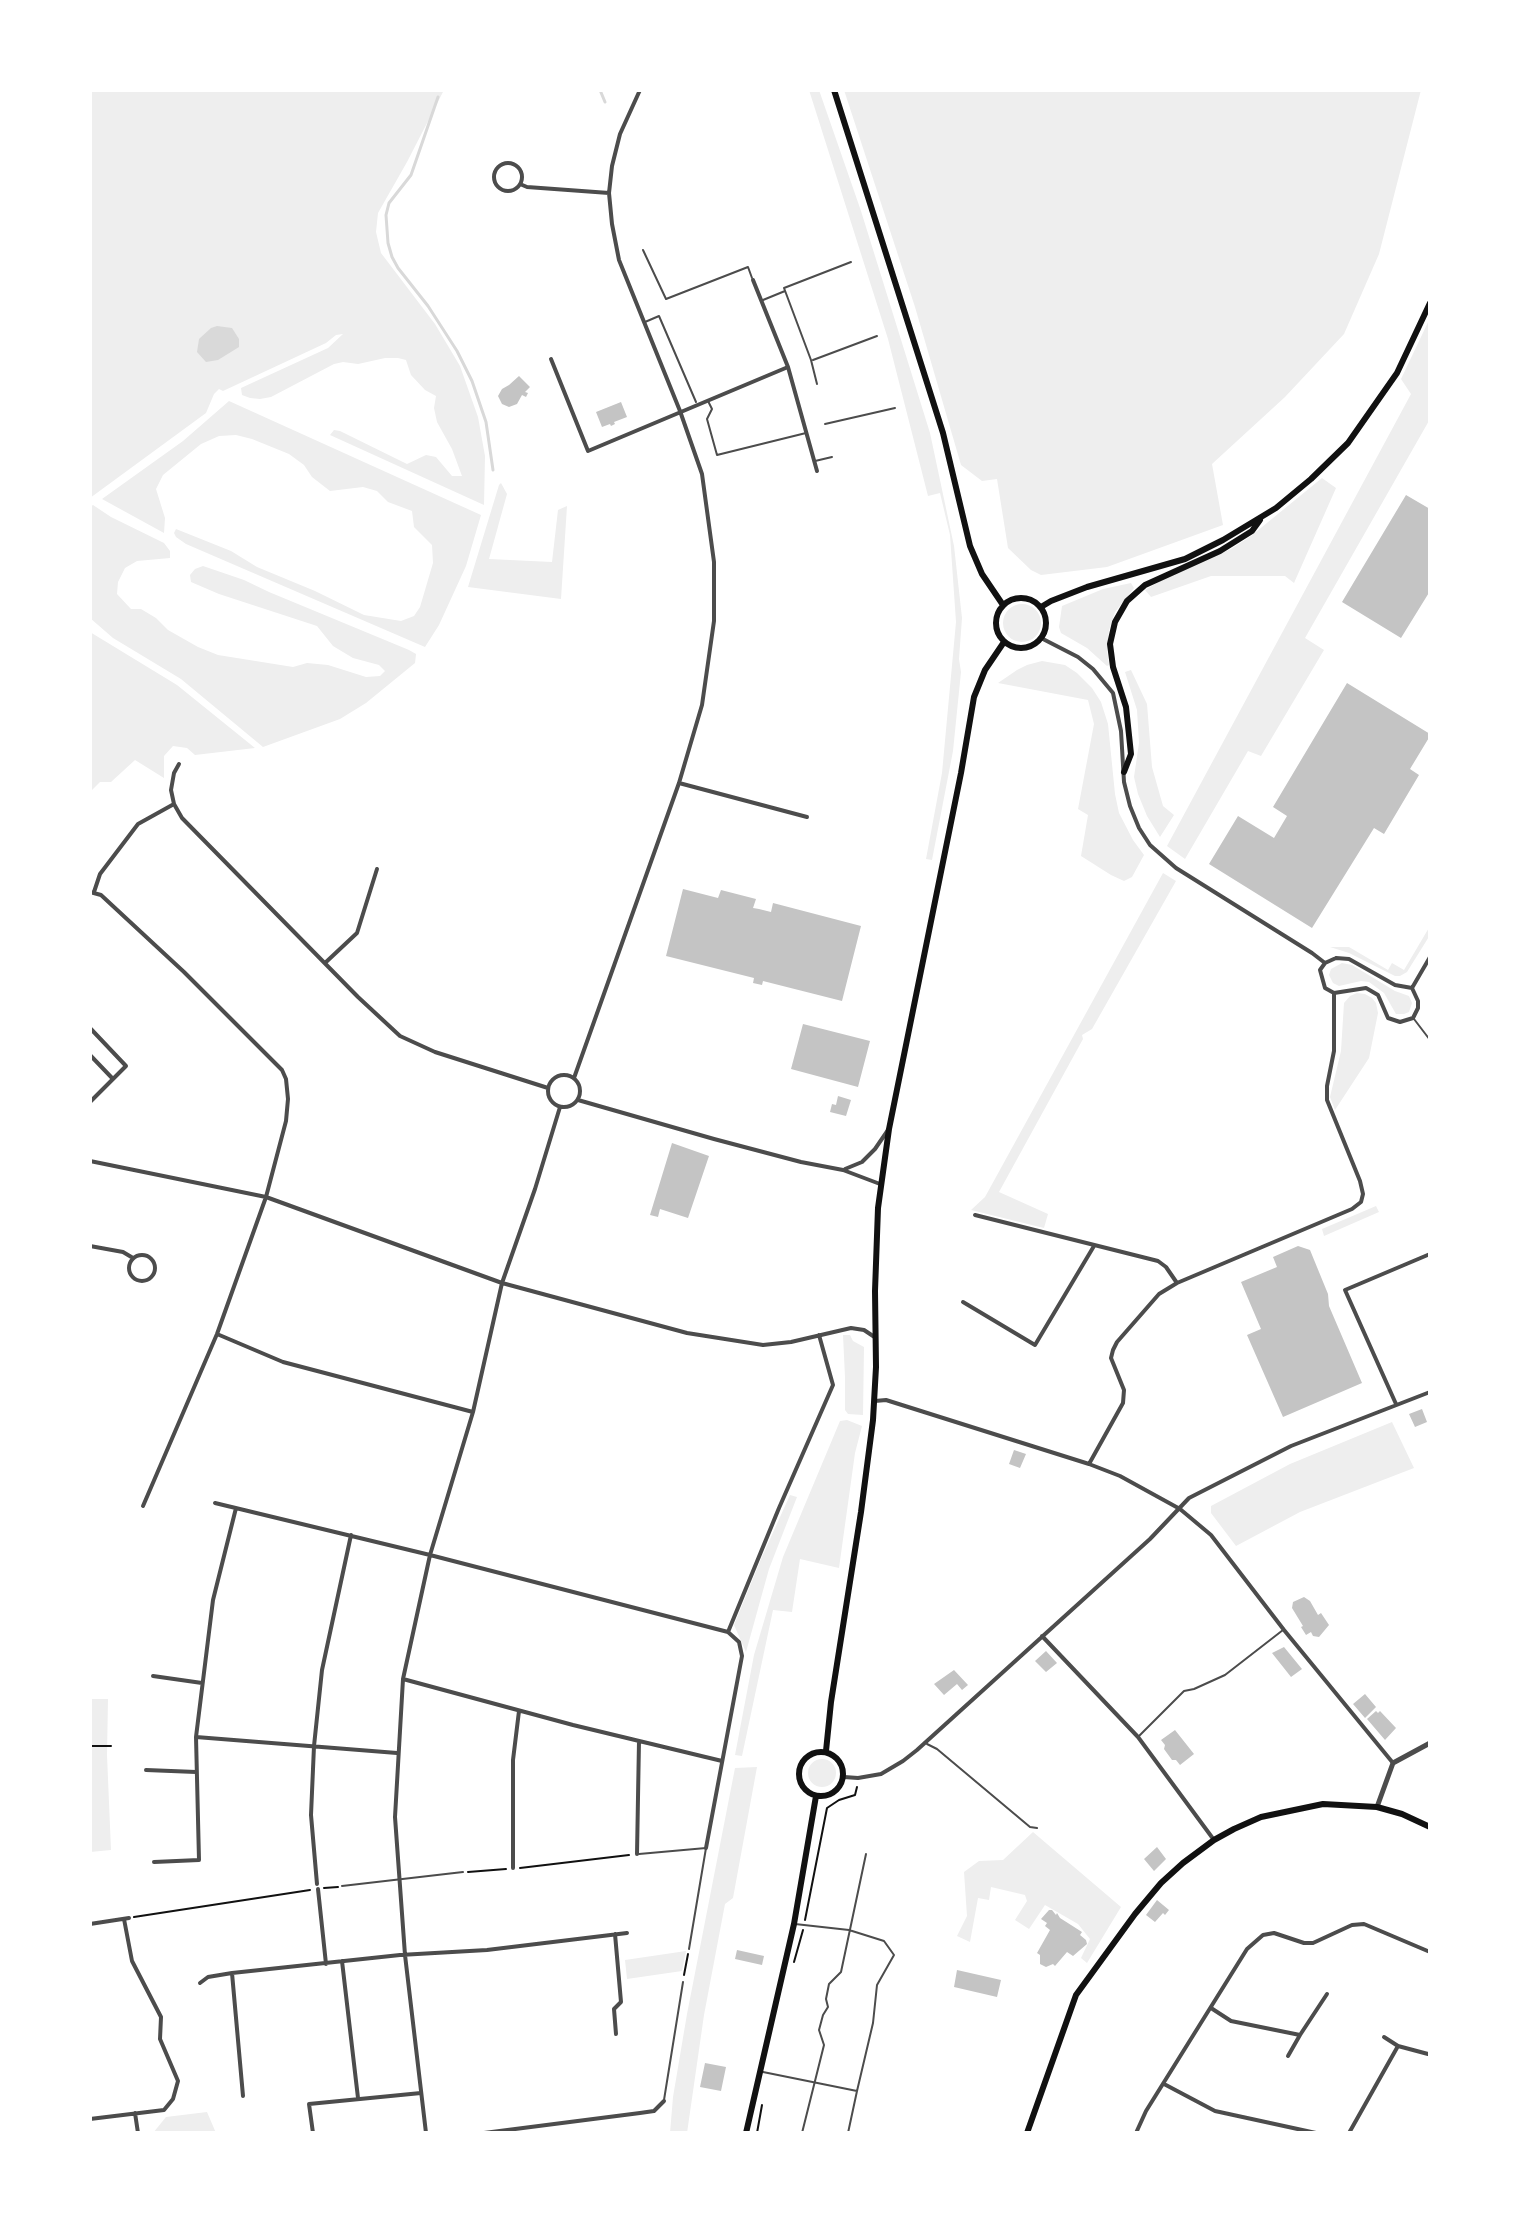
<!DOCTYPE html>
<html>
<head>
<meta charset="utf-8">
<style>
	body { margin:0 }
	#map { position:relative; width:1520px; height:2223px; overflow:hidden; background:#fff; font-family:"DejaVu Sans",sans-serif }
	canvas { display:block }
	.frame { position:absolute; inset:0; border:92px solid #fff; pointer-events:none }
</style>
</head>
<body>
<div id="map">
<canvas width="1520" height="2223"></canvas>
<div class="frame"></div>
</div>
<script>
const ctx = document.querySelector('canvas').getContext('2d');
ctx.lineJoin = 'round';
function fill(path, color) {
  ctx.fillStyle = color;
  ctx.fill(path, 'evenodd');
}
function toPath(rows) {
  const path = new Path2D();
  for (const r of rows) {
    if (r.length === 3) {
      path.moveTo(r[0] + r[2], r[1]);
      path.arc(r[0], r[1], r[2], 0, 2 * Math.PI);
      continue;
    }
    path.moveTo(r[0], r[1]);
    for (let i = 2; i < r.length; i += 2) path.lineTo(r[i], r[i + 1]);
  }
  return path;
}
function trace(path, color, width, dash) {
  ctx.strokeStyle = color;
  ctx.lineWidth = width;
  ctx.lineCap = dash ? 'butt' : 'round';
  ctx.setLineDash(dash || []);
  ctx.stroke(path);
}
const green = toPath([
	[90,90,444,90,407,162,378,213,376,232,381,253,435,324,460,366,478,417,485,456,484,505,330,435,334,430,340,431,407,464,426,455,436,457,452,476,462,476,452,449,437,422,434,408,436,396,425,390,411,375,406,360,398,358,385,358,358,364,343,362,334,364,271,397,260,399,250,398,242,395,241,388,328,348,343,334,336,335,326,343,223,391,219,389,214,394,206,413,90,498],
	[809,90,819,90,861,211,930,433,954,546,962,618,959,659,961,672,953,751,932,860,926,859,942,773,956,622,950,535,940,493,928,496,888,339],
	[844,90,1421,90,1379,254,1344,334,1285,397,1212,464,1223,525,1107,567,1041,575,1031,570,1008,548,997,479,982,481,961,465,915,307],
	[1430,318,1430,419,1305,638,1324,650,1261,756,1248,751,1185,859,1167,846,1411,394,1401,379],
	[229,401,481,515,466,566,439,625,425,647,186,544,176,537,174,533,176,529,231,551,257,567,315,591,364,615,401,621,414,616,420,607,433,563,432,545,414,527,412,511,388,502,377,491,363,487,330,491,312,477,304,465,289,454,252,439,236,435,219,436,201,444,163,475,156,489,165,518,164,533,102,499,183,441],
	[1322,478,1336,488,1294,583,1285,576,1211,576,1151,597,1145,590,1169,576,1231,549,1251,536],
	[501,483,507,494,489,559,552,562,558,510,567,506,561,599,468,587,499,485],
	[93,505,111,517,164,543,170,551,170,558,137,561,125,568,118,582,117,594,131,609,141,609,156,618,168,630,198,647,218,655,293,667,307,663,328,665,366,677,380,676,385,671,379,665,353,658,333,646,317,626,219,594,191,582,190,575,195,569,203,566,244,580,269,592,409,650,416,654,415,663,366,703,340,719,263,747,181,679,113,638,90,618,90,507],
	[1131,583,1134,588,1115,612,1109,630,1107,650,1109,665,1107,666,1087,648,1061,633,1059,627,1062,606,1103,589],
	[1022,623,19],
	[90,632,177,685,255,748,195,755,187,748,173,746,164,756,164,778,135,760,111,782,100,782,90,792],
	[1042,661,1065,665,1077,673,1092,688,1101,702,1108,724,1115,794,1119,813,1133,840,1144,855,1132,877,1124,881,1111,875,1081,856,1088,815,1078,809,1094,724,1088,700,998,683,1017,670,1027,665],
	[1131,670,1147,704,1152,767,1163,806,1174,815,1160,837,1147,816,1138,794,1134,777,1139,743,1137,710,1125,672],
	[1163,873,1176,881,1092,1029,1082,1035,1083,1039,999,1192,1048,1214,1044,1228,971,1210,985,1197],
	[1430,926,1430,935,1407,972,1400,976,1395,976,1349,953,1330,947,1349,947,1388,970,1392,963,1404,970],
	[1342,963,1352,965,1395,991,1409,996,1412,1003,1409,1012,1404,1014,1396,1014,1384,993,1369,982,1361,981,1339,986,1333,983,1329,975,1331,969],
	[1357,993,1365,994,1372,998,1376,1003,1378,1013,1369,1058,1335,1110,1330,1097,1341,1051,1344,1003,1350,996],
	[1376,1206,1379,1212,1324,1236,1322,1229],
	[843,1335,850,1335,853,1341,864,1347,863,1415,848,1414,845,1410,845,1377],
	[847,1420,862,1426,855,1453,839,1568,800,1559,792,1612,773,1610,742,1756,735,1755,754,1655,783,1557,840,1421],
	[1392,1422,1414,1468,1300,1512,1236,1546,1211,1513,1211,1506,1290,1464],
	[790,1495,797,1497,769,1569,746,1652,734,1625,761,1559],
	[90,1699,108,1699,107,1755,111,1850,90,1852],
	[822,1773,14],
	[757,1767,733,1898,725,1904,704,2015,687,2133,670,2133,673,2097,687,2014,735,1768],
	[1033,1832,1121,1907,1087,1963,1081,1958,1090,1939,1078,1924,1045,1905,1029,1929,1015,1920,1027,1901,1025,1895,991,1887,989,1900,978,1898,970,1942,957,1936,967,1916,964,1872,979,1861,1003,1860],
	[686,1951,682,1971,627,1979,625,1960],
	[207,2112,216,2133,153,2133,166,2117]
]);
const water = toPath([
	[217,326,232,328,239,339,239,347,218,360,206,362,197,352,199,339,211,328]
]);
const stream = toPath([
	[600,90,605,102],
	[438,97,411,175,389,203,386,215,388,243,392,257,398,268,428,306,457,351,472,381,486,422,493,470]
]);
const building = toPath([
	[519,376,530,387,525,392,528,393,526,397,522,395,517,404,509,407,502,404,498,396,502,389,509,385],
	[621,402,627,417,614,422,615,424,611,426,610,424,602,427,596,412],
	[1406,495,1430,509,1430,591,1401,638,1342,602],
	[1347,683,1430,734,1430,736,1410,769,1419,775,1384,834,1374,828,1312,928,1209,864,1238,816,1274,838,1287,816,1273,807],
	[683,889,718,898,721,890,756,899,753,908,759,909,771,912,773,903,861,926,842,1001,763,981,762,985,753,983,754,978,666,956],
	[803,1024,870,1041,858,1087,791,1069],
	[838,1096,851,1100,846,1116,830,1112,832,1104,836,1105],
	[672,1143,709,1156,688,1218,660,1209,658,1217,650,1215],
	[1298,1246,1310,1250,1328,1294,1329,1306,1362,1383,1283,1417,1247,1335,1261,1329,1241,1282,1277,1267,1273,1257],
	[1422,1409,1427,1422,1415,1427,1409,1414],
	[1014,1450,1026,1454,1020,1468,1009,1464],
	[1304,1597,1310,1601,1318,1615,1321,1613,1329,1625,1319,1637,1313,1636,1311,1632,1306,1635,1301,1627,1303,1626,1292,1608,1293,1602],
	[1284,1647,1302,1669,1291,1677,1272,1653],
	[1046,1651,1057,1663,1046,1672,1035,1661],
	[954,1670,968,1685,962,1690,957,1684,944,1695,934,1684],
	[1365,1694,1376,1707,1365,1718,1353,1704],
	[1376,1711,1378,1713,1380,1711,1396,1728,1385,1740,1367,1719],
	[1175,1730,1194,1754,1180,1765,1176,1760,1172,1760,1164,1749,1165,1745,1161,1740],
	[1157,1847,1166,1859,1154,1871,1144,1859],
	[1157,1900,1169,1910,1165,1915,1163,1913,1155,1922,1146,1915],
	[1049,1910,1052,1910,1056,1915,1057,1913,1060,1918,1082,1932,1080,1935,1086,1940,1087,1944,1073,1956,1067,1952,1055,1966,1053,1964,1046,1967,1040,1964,1040,1955,1037,1953,1050,1930,1045,1926,1047,1923,1041,1919],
	[737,1950,764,1956,762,1965,735,1959],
	[957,1970,1001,1980,997,1997,954,1987],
	[705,2063,726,2067,721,2091,700,2087]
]);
const path = toPath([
	[90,1746,111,1746],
	[520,1868,629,1855],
	[468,1872,506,1869],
	[324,1888,338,1887],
	[134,1917,310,1890],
	[805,1920,827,1808,839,1800,855,1795,857,1787],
	[794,1962,803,1930],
	[684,1975,688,1954],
	[757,2133,762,2105]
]);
const service = toPath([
	[643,250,666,299,748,267,752,278],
	[763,300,785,291],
	[645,322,659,316,696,402],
	[813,360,877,336],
	[817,384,811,360,784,288,851,262],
	[708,401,712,409,707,419,717,455,806,433],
	[825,424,895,408],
	[815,461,832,457],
	[1414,1019,1430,1040],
	[1139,1736,1184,1691,1194,1689,1225,1675,1283,1630],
	[927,1744,937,1749,1030,1827,1037,1828],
	[639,1854,706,1848,689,1949],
	[342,1886,463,1872],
	[763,2072,857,2091,873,2023,877,1985,894,1955,884,1941,849,1930,795,1924],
	[664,2100,683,1982],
	[802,2133,824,2045,819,2030,823,2015,828,2007,826,1999,829,1984,841,1972,866,1854],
	[848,2133,857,2091]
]);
const minor = toPath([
	[508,177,14],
	[520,184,527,187,609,193],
	[753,280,788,367,817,471],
	[551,359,588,451,788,367],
	[1041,638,1078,657,1093,669,1113,693,1121,731,1124,782,1130,806,1139,828,1150,845,1176,868,1312,953,1325,963],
	[179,764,174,773,171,790,174,804,182,818,358,997,400,1036,435,1052,548,1088],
	[679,783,807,817],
	[90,892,101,895,184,972,282,1070,286,1079,288,1099,286,1121,266,1197,217,1334,143,1506],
	[94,892,100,874,138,824,174,804],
	[1336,958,1349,959,1395,985,1412,988,1418,1001,1418,1008,1413,1018,1400,1022,1388,1018,1378,995,1366,988,1334,993,1325,988,1320,970,1325,963,1336,958],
	[325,963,357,933,377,869],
	[1412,988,1430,957],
	[90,1028,126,1066,90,1102],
	[90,1055,113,1079],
	[564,1091,16],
	[574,1078,679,783,702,705,714,621,714,562,702,474,680,411,619,260,612,224,609,193,612,166,620,134,640,90],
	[578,1100,714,1139,801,1162,843,1170,880,1184],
	[90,1161,266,1197,502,1283,687,1333,763,1345,791,1342,851,1328,864,1330,876,1338],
	[845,1169,862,1162,875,1149,888,1130],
	[975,1215,1158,1261,1166,1267,1177,1283],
	[90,1246,123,1252,133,1258],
	[142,1268,13],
	[963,1302,1035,1345,1094,1246],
	[217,1334,283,1362,473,1412],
	[875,1401,886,1400,1089,1464,1120,1476,1180,1509,1211,1535,1284,1630,1393,1763],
	[1396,1404,1345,1290,1430,1254],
	[1089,1464,1123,1403,1124,1390,1111,1358,1113,1350,1117,1342,1159,1294,1177,1283,1352,1209,1361,1202,1363,1194,1360,1181,1327,1100,1327,1086,1334,1051,1334,993],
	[215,1503,430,1555,728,1632,779,1508,833,1385,819,1335],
	[1042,1636,1138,1737,1214,1840],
	[153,1676,202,1683],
	[403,1679,573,1725,722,1761],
	[196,1737,397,1753],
	[146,1770,196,1772],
	[844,1777,858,1778,881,1774,903,1761,917,1750,1150,1539,1189,1498,1291,1446,1430,1392],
	[706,1848,742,1656,739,1642,728,1632],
	[637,1854,639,1741],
	[154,1862,199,1860,196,1737,213,1600,236,1508],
	[513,1868,513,1760,519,1711],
	[317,1884,311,1815,314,1746,322,1670,351,1535],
	[318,1889,326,1964],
	[90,1924,129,1918],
	[615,1934,621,2002,614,2009,616,2034],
	[342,1961,358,2098],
	[232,1973,243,2096],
	[200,1983,208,1977,232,1973,400,1955,487,1950,627,1933],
	[1211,2008,1231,2021,1300,2035,1327,1994],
	[1384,2037,1398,2046],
	[1288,2056,1300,2035],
	[1164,2084,1215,2111,1316,2133],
	[135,2113,138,2133],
	[90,2119,164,2110,173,2099,178,2081,160,2039,161,2017,132,1961,124,1919],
	[313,2133,309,2104,421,2093],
	[426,2133,405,1955,395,1817,403,1679,430,1555,473,1412,502,1283,535,1189,560,1107],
	[484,2133,640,2113,654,2111,664,2101],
	[1136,2133,1146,2111,1247,1949,1263,1935,1274,1933,1304,1943,1313,1943,1352,1925,1364,1924,1430,1952],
	[1349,2133,1398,2046,1428,2054]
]);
const tertiary = toPath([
	[1377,1807,1393,1763,1430,1743]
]);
const secondary = toPath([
	[834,90,943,433,970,546,982,574,1003,605],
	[1021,623,25],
	[1041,607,1051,601,1087,587,1185,559,1223,540,1276,508,1311,479,1348,443,1397,373,1430,303],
	[1124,772,1131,754,1126,707,1113,667,1110,644,1115,622,1127,601,1145,585,1220,551,1252,531,1260,520],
	[826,1751,831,1702,861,1512,873,1420,876,1367,875,1291,878,1208,889,1129,961,773,974,697,985,670,1004,642],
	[821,1774,22],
	[746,2133,794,1924,816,1796],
	[1027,2133,1076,1995,1135,1914,1161,1883,1183,1863,1214,1840,1234,1829,1261,1817,1323,1804,1377,1807,1402,1814,1430,1827]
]);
fill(green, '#eee');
fill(water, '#d9d9d9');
trace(stream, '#d9d9d9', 3);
fill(building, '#c4c4c4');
trace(path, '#111', 2);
trace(service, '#4c4c4c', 2);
trace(minor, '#4c4c4c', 4);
trace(tertiary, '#4c4c4c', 5);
trace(secondary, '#111', 6);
</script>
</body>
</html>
